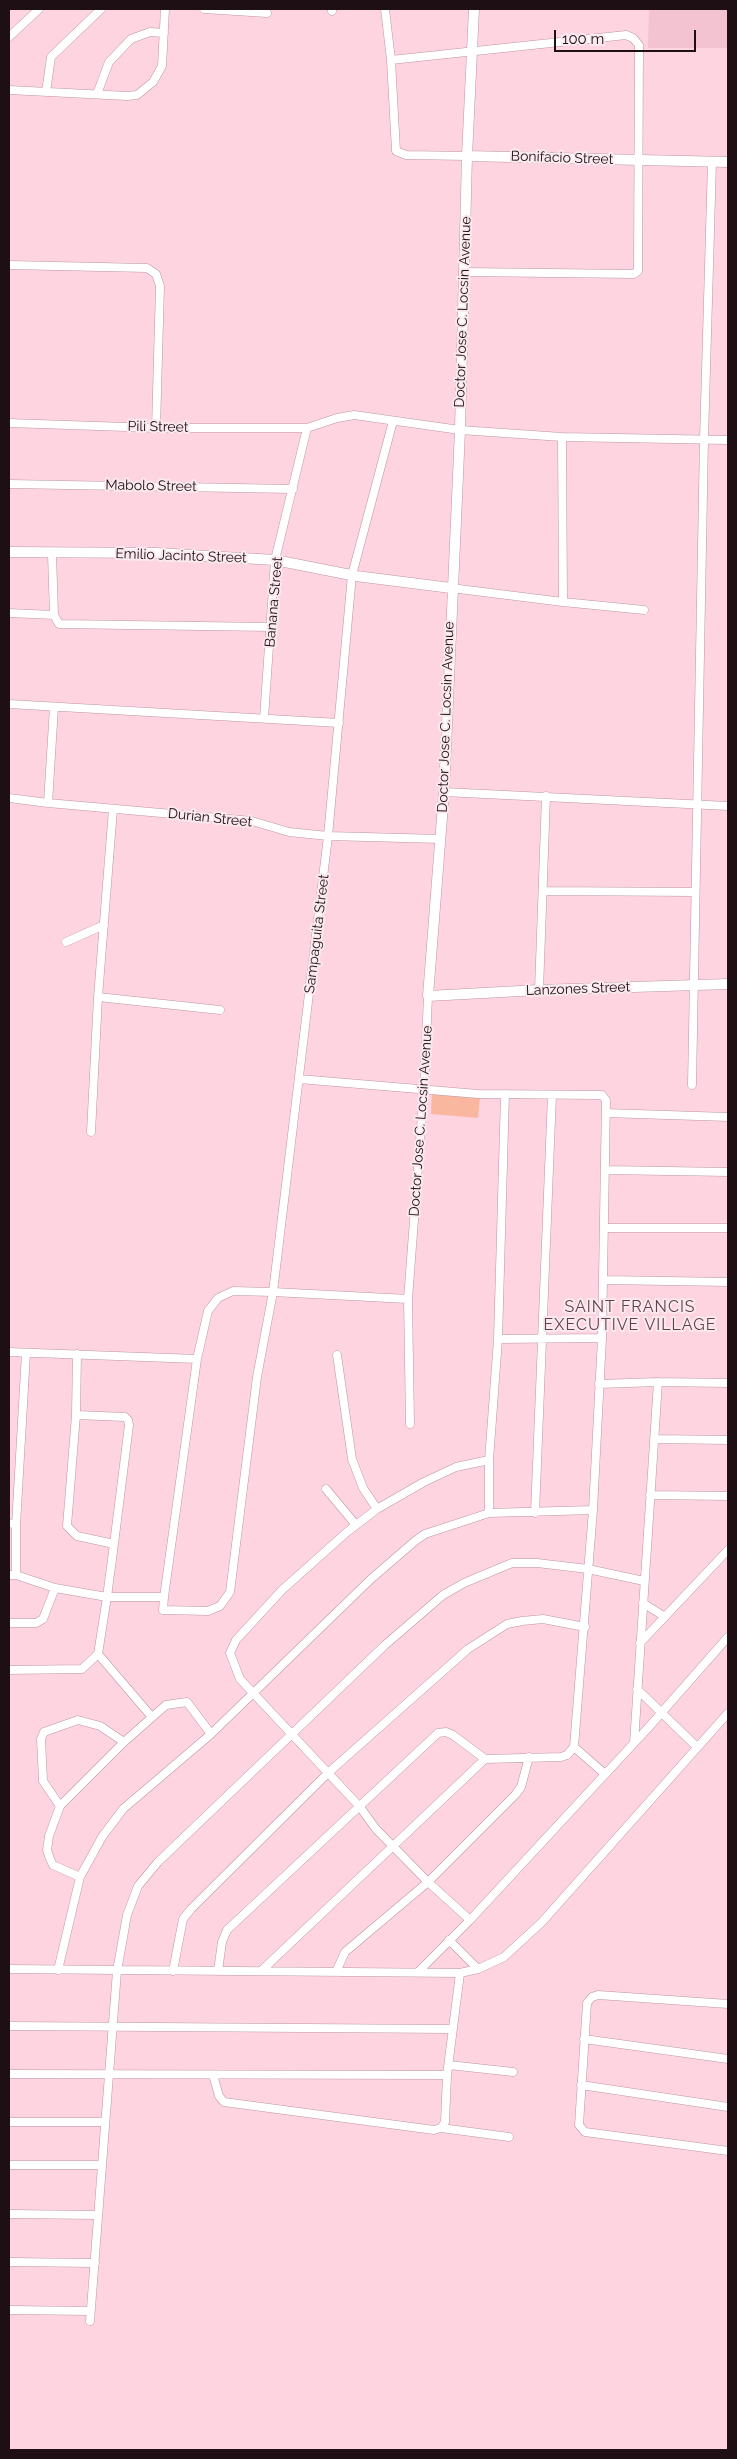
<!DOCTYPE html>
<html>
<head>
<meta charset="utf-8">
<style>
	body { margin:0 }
	#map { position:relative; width:737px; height:2459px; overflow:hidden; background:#fed4e1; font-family:Raleway,sans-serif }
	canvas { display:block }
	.frame { position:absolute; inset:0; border:10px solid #1d0f14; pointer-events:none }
	.scale { position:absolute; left:554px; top:30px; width:142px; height:22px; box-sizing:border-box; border:2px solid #1d0f14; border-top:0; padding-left:6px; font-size:15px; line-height:18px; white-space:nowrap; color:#1d0f14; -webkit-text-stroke:4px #fae9ee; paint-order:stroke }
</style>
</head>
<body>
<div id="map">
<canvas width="737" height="2459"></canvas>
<div class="frame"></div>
<div class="scale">100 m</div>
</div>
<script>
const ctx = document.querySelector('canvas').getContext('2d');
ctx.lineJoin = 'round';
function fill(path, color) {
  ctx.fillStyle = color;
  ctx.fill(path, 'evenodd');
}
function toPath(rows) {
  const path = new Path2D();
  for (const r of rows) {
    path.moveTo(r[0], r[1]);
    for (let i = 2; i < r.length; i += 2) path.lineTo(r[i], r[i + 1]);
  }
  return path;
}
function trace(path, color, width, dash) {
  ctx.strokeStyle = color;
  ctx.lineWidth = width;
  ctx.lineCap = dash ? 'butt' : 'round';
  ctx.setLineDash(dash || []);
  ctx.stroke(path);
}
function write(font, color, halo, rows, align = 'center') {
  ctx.font = font + ' Raleway,sans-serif';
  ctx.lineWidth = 4;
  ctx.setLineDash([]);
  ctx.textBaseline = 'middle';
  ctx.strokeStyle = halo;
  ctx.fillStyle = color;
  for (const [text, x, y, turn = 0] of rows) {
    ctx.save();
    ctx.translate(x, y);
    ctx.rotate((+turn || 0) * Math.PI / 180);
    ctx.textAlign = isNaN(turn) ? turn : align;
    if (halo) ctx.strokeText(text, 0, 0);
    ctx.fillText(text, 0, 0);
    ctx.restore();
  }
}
const built = toPath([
	[649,9,728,9,728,48,648,48]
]);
const green = toPath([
	[432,1092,480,1096,478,1118,431,1114]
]);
const minor = toPath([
	[204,9,267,13],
	[385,9,391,60,396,151,406,155,467,156],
	[332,11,332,9],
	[9,37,39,9],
	[391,60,626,35,633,38,639,45,638,271,634,274,465,272],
	[9,90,127,96,137,95,153,82,162,66,165,9],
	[46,92,51,57,101,9],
	[97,94,109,62,131,39,150,32,164,33],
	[9,265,147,268,156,274,160,286,156,428],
	[9,423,156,428,307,428,337,418,354,415,460,430,562,437,728,440],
	[9,484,293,489],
	[52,554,54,615,59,624,271,627],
	[451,588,563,602,562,437],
	[563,602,644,610],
	[9,613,54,615],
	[9,704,339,723],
	[264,718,275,560,307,428],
	[444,792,728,806],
	[9,798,48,803,252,821,289,832,328,836,440,839],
	[48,803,54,707],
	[544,891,694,892],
	[66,942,104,925],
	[539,990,546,796],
	[98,997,220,1010],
	[692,1085,704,439,712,162],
	[606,1113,728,1117],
	[91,1132,98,997,113,809],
	[606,1170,728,1172],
	[604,1228,728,1228],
	[605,1280,728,1282],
	[498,1339,602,1338],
	[9,1352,197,1359],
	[77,1354,76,1415,67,1526,77,1536,114,1544,107,1597,164,1597,197,1359,208,1311,218,1298,233,1291,273,1292,328,836,352,575,393,421],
	[337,1355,352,1459,363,1488,377,1509],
	[599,1384,658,1382,728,1383],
	[76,1415,125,1417,128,1420,129,1425,114,1544],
	[410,1424,408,1299,424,1088,428,996],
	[654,1439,728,1440],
	[326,1489,356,1525],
	[650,1495,728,1496],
	[489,1513,489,1460,498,1339,505,1094],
	[535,1513,552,1095],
	[9,1523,16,1525,16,1575,9,1575],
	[16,1525,26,1353],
	[164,1597,163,1610,208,1611,220,1606,230,1592,257,1377,273,1292,408,1299],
	[643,1603,665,1617],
	[9,1623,36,1623,43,1619,55,1588,16,1575],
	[640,1643,728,1550],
	[98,1654,151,1716],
	[9,1670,82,1669,98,1654,107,1597,55,1588],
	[637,1689,697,1747],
	[634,1743,658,1382],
	[574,1747,605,1774],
	[60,1806,43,1781,41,1739,44,1732,78,1720,100,1726,124,1742],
	[80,1877,53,1865,50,1859,47,1850,49,1836,60,1806,124,1742,166,1705,187,1702,211,1734],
	[470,1920,428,1882,376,1829,360,1807,240,1679,230,1653,236,1640,282,1590,347,1532,377,1509,424,1482,456,1467,489,1460],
	[449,1940,478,1969],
	[9,1969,460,1973,478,1969,504,1957,542,1922,728,1713],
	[58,1970,80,1877,102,1837,123,1809,211,1734,371,1579,415,1541,425,1534,489,1513,593,1510],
	[173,1971,183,1919,191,1909,328,1773,468,1649,507,1624,522,1621,543,1619,585,1627],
	[218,1971,222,1942,227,1930,438,1733,446,1732,453,1735,485,1759,561,1757,567,1755,574,1747,593,1510,602,1338,606,1100,602,1095,478,1094,299,1079],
	[261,1971,485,1759],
	[336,1972,345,1952,428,1882,515,1795,521,1787,529,1757],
	[418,1972,470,1920,648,1728,728,1637],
	[728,2004,598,1995,592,1997,587,2003,579,2125,585,2132,728,2151],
	[9,2026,452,2029],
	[584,2039,728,2059],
	[449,2065,513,2072],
	[9,2074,447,2075],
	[213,2075,219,2096,224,2102,434,2130,441,2128,445,2122,447,2075,460,1973],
	[581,2085,728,2107],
	[9,2122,105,2122],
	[441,2128,509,2137],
	[9,2165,101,2165],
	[9,2214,97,2215],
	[9,2262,95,2263],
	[9,2310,90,2311],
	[90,2321,117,1971,127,1915,138,1886,158,1862,385,1645,443,1595,464,1583,512,1563,537,1563,588,1569,644,1581]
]);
const tertiary = toPath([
	[474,9,467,156,460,430,444,792,428,996,539,990,728,984],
	[467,156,728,162],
	[9,552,156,553,275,560,356,576,451,588]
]);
const streetNames = [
	["Bonifacio Street",562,158,2],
	["Doctor Jose C. Locsin Avenue",463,312,-88],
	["Pili Street",158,427,1],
	["Mabolo Street",151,486,1],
	["Emilio Jacinto Street",181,556,2],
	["Banana Street",274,602,-85],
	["Doctor Jose C. Locsin Avenue",446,717,-88],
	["Durian Street",210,818,6],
	["Sampaguita Street",317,934,-83],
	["Lanzones Street",578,989,-2],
	["Doctor Jose C. Locsin Avenue",421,1121,-86]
];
const quarterNames = [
	["SAINT FRANCIS",630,1307],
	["EXECUTIVE VILLAGE",630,1325]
];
fill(built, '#f4c3d1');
fill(green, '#fab7a0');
trace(minor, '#bc96a1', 9);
trace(tertiary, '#bc96a1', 11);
trace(minor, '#fff', 8);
trace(tertiary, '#fff', 10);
write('14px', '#1d0f14', '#fae9ee', streetNames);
ctx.letterSpacing = '1px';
write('16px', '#63414c', '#fae9ee', quarterNames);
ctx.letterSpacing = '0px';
</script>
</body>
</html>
